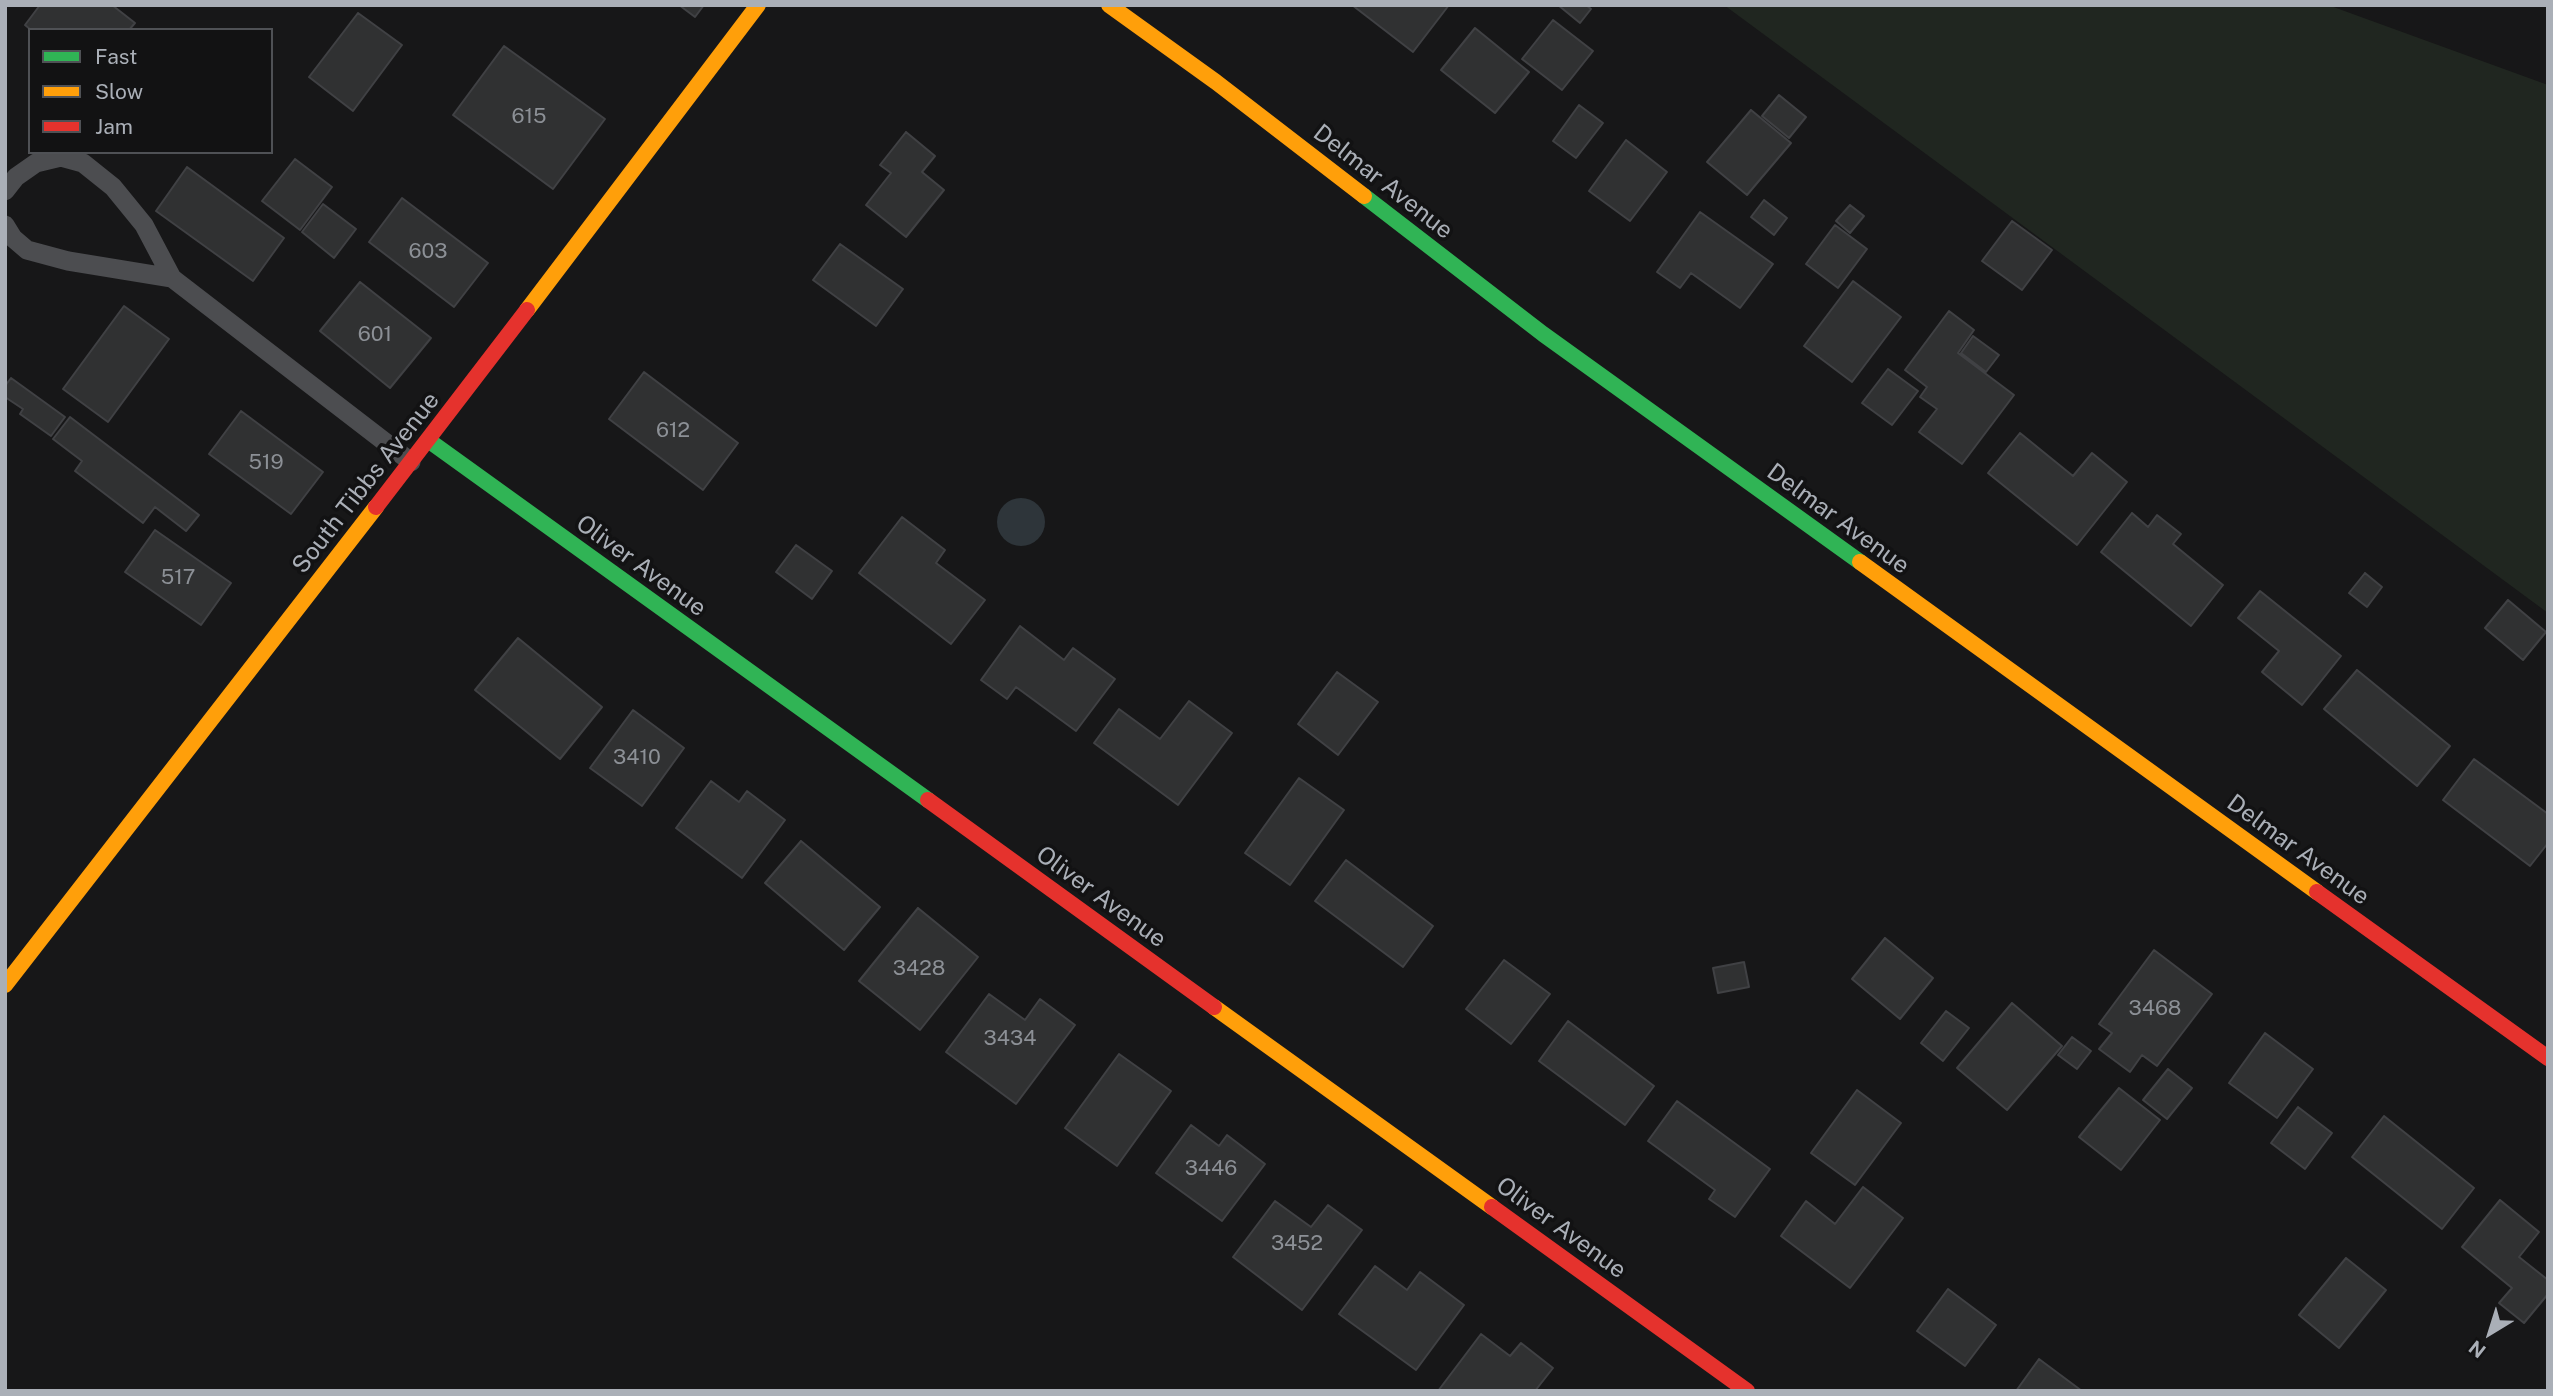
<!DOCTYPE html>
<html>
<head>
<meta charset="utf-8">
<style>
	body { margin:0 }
	#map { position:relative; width:2553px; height:1396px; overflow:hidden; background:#171718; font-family:"Public Sans",sans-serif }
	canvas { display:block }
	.frame { position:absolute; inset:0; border:7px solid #aaafb7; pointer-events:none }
	.legend { position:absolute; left:28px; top:28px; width:245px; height:126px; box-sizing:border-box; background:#121213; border:2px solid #4f5155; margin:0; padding:9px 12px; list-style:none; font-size:21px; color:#aaafb7 }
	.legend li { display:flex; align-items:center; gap:14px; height:35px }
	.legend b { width:35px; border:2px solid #4f5155 }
	.north { position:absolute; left:2455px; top:1298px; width:70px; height:70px; -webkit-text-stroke:5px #121213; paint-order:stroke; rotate:218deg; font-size:19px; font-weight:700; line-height:28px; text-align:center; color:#aaafb7 }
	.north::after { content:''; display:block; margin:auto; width:24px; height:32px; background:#aaafb7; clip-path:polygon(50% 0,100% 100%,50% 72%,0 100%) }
</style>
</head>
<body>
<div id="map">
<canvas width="2553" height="1396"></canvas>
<div class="frame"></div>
<ul class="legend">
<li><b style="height:9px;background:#30b455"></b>Fast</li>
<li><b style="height:9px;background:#ff9f0a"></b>Slow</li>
<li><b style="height:9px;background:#e5322d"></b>Jam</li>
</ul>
<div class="north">N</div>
</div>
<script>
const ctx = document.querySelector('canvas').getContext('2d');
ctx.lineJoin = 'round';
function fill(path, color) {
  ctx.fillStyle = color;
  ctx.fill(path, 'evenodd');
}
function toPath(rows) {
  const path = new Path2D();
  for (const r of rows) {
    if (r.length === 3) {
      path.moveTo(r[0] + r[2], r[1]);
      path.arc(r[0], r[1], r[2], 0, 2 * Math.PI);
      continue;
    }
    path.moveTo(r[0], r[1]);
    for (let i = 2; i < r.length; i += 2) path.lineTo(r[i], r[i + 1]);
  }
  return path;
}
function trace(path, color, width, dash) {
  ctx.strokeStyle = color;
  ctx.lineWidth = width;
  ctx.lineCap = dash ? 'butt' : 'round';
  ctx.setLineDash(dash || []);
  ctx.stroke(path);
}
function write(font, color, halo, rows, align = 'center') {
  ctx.font = font + ' "Public Sans",sans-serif';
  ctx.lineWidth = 7;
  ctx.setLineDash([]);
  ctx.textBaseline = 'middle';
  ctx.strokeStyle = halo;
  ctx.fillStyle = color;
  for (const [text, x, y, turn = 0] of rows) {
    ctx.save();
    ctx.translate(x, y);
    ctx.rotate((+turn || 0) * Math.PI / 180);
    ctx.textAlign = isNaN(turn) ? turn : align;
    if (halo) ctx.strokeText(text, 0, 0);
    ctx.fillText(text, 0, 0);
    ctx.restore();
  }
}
const green = toPath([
	[1724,5,2328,5,2548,85,2548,613]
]);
const water = toPath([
	[1021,522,24]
]);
const building = toPath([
	[40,5,112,5,135,23,129,30,31,30,25,25,40,5],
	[679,5,704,5,695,17,679,5],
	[1352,5,1449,5,1413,52,1352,5],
	[1558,5,1586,5,1591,9,1580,23,1558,5],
	[358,13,402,45,353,111,309,77,358,13],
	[1553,20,1593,51,1562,90,1522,59,1553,20],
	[1475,28,1529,72,1495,113,1441,70,1475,28],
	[504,46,605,119,553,189,453,115,504,46],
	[1779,95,1806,117,1789,138,1762,116,1779,95],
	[1579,105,1603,123,1576,158,1553,141,1579,105],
	[1751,110,1791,143,1747,195,1707,162,1751,110],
	[906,132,935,156,922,172,944,190,906,237,866,205,891,173,880,165,906,132],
	[1626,140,1667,172,1630,221,1589,191,1626,140],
	[295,159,332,187,300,230,262,201,295,159],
	[187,167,284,238,253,281,156,211,187,167],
	[402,198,488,263,454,307,369,242,402,198],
	[1764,200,1787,218,1774,235,1751,217,1764,200],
	[323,204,356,229,334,258,302,232,323,204],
	[1850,205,1864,216,1850,233,1836,221,1850,205],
	[1700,212,1773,264,1740,308,1691,273,1680,288,1657,272,1700,212],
	[2012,221,2052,250,2022,290,1982,261,2012,221],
	[1835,225,1867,249,1838,288,1806,264,1835,225],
	[840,244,903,289,876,326,813,280,840,244],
	[1853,281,1901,317,1852,382,1804,346,1853,281],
	[360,282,431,338,390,388,320,331,360,282],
	[124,306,169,339,108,422,63,389,124,306],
	[1949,311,1974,330,1958,353,2014,395,1962,464,1919,432,1937,409,1920,397,1927,387,1905,370,1949,311],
	[1973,336,1999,355,1986,372,1961,353,1973,336],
	[1888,369,1918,391,1892,425,1862,403,1888,369],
	[644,372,738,443,703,490,609,419,644,372],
	[11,378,65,417,51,436,20,414,23,409,5,397,5,386,11,378],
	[241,411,323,472,291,514,209,454,241,411],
	[70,417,199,515,186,531,155,507,143,523,75,471,82,461,53,439,70,417],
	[2020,433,2073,476,2092,453,2127,482,2077,545,1988,473,2020,433],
	[2132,513,2148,527,2157,515,2181,534,2173,544,2223,585,2191,626,2101,552,2132,513],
	[902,517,945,550,936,563,985,600,951,644,859,573,902,517],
	[155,530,231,583,201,625,125,572,155,530],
	[796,545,832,571,812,599,776,572,796,545],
	[2365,573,2382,587,2367,607,2349,593,2365,573],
	[2260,591,2341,656,2302,705,2262,672,2279,651,2238,618,2260,591],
	[2508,600,2546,632,2523,660,2485,628,2508,600],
	[1020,626,1064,660,1073,648,1115,679,1076,731,1016,687,1007,699,981,680,1020,626],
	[518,638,602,707,560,759,475,690,518,638],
	[2357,670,2450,746,2417,786,2324,709,2357,670],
	[1337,672,1378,702,1338,755,1298,724,1337,672],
	[1189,701,1232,733,1178,805,1094,743,1119,709,1160,739,1189,701],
	[633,710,684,748,642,806,590,768,633,710],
	[2474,759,2548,814,2548,843,2530,866,2443,800,2474,759],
	[1299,778,1344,810,1290,885,1245,853,1299,778],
	[711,781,739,802,747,791,785,820,742,878,676,828,711,781],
	[801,841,880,907,844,950,765,883,801,841],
	[1346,860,1433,926,1403,967,1315,901,1346,860],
	[918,908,978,957,920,1030,859,981,918,908],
	[1885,938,1933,978,1900,1019,1852,979,1885,938],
	[2154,950,2212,994,2157,1066,2142,1055,2130,1072,2099,1049,2112,1033,2099,1024,2154,950],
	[1504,960,1550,994,1511,1044,1466,1009,1504,960],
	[1744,962,1749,987,1718,993,1713,968,1744,962],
	[989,994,1025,1020,1040,999,1075,1025,1016,1104,946,1052,989,994],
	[2012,1003,2062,1046,2007,1110,1957,1068,2012,1003],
	[1946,1011,1969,1028,1943,1061,1921,1043,1946,1011],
	[1568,1021,1654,1086,1625,1125,1539,1061,1568,1021],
	[2265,1033,2313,1069,2277,1118,2229,1083,2265,1033],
	[2072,1037,2091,1051,2077,1069,2058,1055,2072,1037],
	[1119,1054,1171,1091,1117,1166,1065,1128,1119,1054],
	[2168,1069,2192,1088,2167,1119,2143,1100,2168,1069],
	[2119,1088,2160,1120,2121,1170,2079,1137,2119,1088],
	[1857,1090,1901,1123,1855,1185,1811,1153,1857,1090],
	[1677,1101,1770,1169,1735,1217,1709,1199,1715,1190,1648,1141,1677,1101],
	[2298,1107,2332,1133,2305,1169,2271,1143,2298,1107],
	[2384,1116,2474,1188,2442,1229,2352,1157,2384,1116],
	[1191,1125,1219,1146,1227,1135,1265,1164,1222,1221,1156,1173,1191,1125],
	[1863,1187,1903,1218,1850,1288,1781,1236,1806,1201,1835,1224,1863,1187],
	[2500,1200,2539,1232,2519,1257,2548,1280,2548,1294,2524,1323,2499,1303,2512,1288,2462,1247,2500,1200],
	[1275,1201,1311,1227,1328,1205,1362,1230,1302,1310,1233,1257,1275,1201],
	[2346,1258,2386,1290,2339,1348,2299,1315,2346,1258],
	[1375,1266,1407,1290,1420,1272,1464,1305,1416,1370,1339,1314,1375,1266],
	[1948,1289,1996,1325,1965,1366,1917,1331,1948,1289],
	[1481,1334,1510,1356,1521,1343,1553,1368,1535,1391,1438,1391,1481,1334],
	[2039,1359,2082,1391,2016,1391,2039,1359]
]);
const lane = toPath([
	[5,191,16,177,36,163,61,157,83,163,113,187,144,225,172,278,411,462],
	[5,225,13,238,27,250,68,261,172,278]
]);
const fast = toPath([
	[1364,196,1543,334,1860,562],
	[428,440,928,800]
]);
const slow = toPath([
	[1109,5,1216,82,1364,196],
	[527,310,758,5],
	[1860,562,2317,892],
	[5,985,376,507],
	[1214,1007,1492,1207]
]);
const jam = toPath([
	[376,507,527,310],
	[928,800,1214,1007],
	[2317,892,2548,1058],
	[1492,1207,1747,1391]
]);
const numberNames = [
	["615",529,117],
	["603",428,252],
	["601",375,335],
	["612",673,431],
	["519",266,463],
	["517",178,578],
	["3410",637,758],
	["3428",919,969],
	["3468",2155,1009],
	["3434",1010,1039],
	["3446",1211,1169],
	["3452",1297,1244]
];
const streetNames = [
	["Delmar Avenue",1383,182,38],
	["South Tibbs Avenue",366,483,-52],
	["Delmar Avenue",1838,519,36],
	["Oliver Avenue",641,566,36],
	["Delmar Avenue",2298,850,36],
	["Oliver Avenue",1101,897,36],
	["Oliver Avenue",1561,1228,36]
];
fill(green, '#202620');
fill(water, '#2e353a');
fill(building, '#303132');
trace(building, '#404144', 2);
trace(lane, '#4c4d50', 19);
trace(fast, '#30b455', 16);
trace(slow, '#ff9f0a', 16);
trace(jam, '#e5322d', 16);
write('21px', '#8c9096', null, numberNames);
write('24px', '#aaafb7', '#121213', streetNames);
</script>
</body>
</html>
